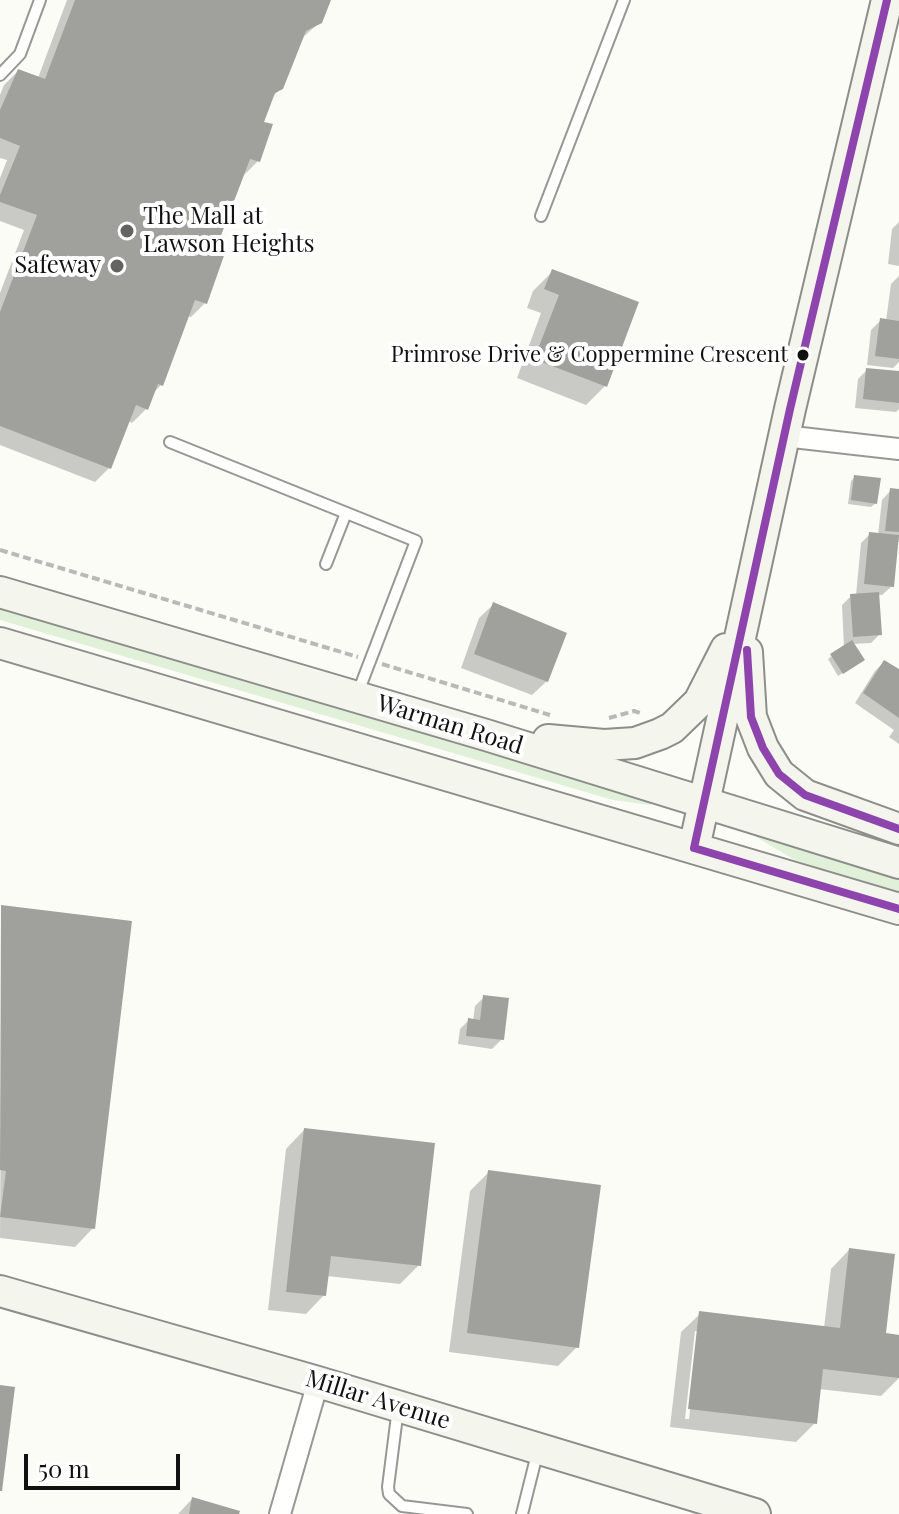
<!DOCTYPE html>
<html>
<head>
<meta charset="utf-8">
<style>
	body { margin:0 }
	#map { position:relative; width:899px; height:1514px; overflow:hidden; background:#fcfcf7; font-family:"Playfair Display",serif }
	canvas { display:block }
	.scale { position:absolute; left:24px; top:1454px; width:156px; height:36px; box-sizing:border-box; border:4px solid #111; border-top:0; padding-left:10px; font-size:24px; line-height:28px; white-space:nowrap; color:#111; -webkit-text-stroke:6px #fff; paint-order:stroke }
</style>
</head>
<body>
<div id="map">
<canvas width="899" height="1514"></canvas>
<div class="scale">50 m</div>
</div>
<script>
const ctx = document.querySelector('canvas').getContext('2d');
ctx.lineJoin = 'round';
function fill(path, color) {
  ctx.fillStyle = color;
  ctx.fill(path, 'evenodd');
}
function toPath(rows) {
  const path = new Path2D();
  for (const r of rows) {
    path.moveTo(r[0], r[1]);
    for (let i = 2; i < r.length; i += 2) path.lineTo(r[i], r[i + 1]);
  }
  return path;
}
function trace(path, color, width, dash) {
  ctx.strokeStyle = color;
  ctx.lineWidth = width;
  ctx.lineCap = dash ? 'butt' : 'round';
  ctx.setLineDash(dash || []);
  ctx.stroke(path);
}
function write(font, color, halo, rows, align = 'center') {
  ctx.font = font + ' "Playfair Display",serif';
  ctx.lineWidth = 8;
  ctx.setLineDash([]);
  ctx.textBaseline = 'middle';
  ctx.strokeStyle = halo;
  ctx.fillStyle = color;
  for (const [text, x, y, turn = 0] of rows) {
    ctx.save();
    ctx.translate(x, y);
    ctx.rotate((+turn || 0) * Math.PI / 180);
    ctx.textAlign = isNaN(turn) ? turn : align;
    if (halo) ctx.strokeText(text, 0, 0);
    ctx.fillText(text, 0, 0);
    ctx.restore();
  }
}
const green = toPath([
	[0,605,652,798,651,805,613,800,0,620],
	[741,828,899,877,899,893,825,871,793,859]
]);
const shadow = toPath([
	[67,0,329,0,320,22,301,39,281,88,271,98,261,123,258,161,244,175,215,247,205,303,191,317,187,316,161,385,152,394,146,409,132,423,128,421,109,468,95,482,0,445,0,293,24,230,0,221,0,178,7,160,0,158,0,95,4,85,18,71,38,78],
	[899,222,899,266,888,264,892,229],
	[552,272,605,386,586,405,517,378,541,313,527,308,533,291],
	[899,276,899,362,893,368,867,365,871,330,881,320,886,321,891,284],
	[867,370,899,373,899,409,896,412,855,408,858,379],
	[855,477,876,503,871,507,848,504,851,481],
	[891,490,899,491,899,542,896,542,892,586,882,595,878,595,880,634,871,643,852,644,858,663,838,676,828,659,844,647,842,605,851,596,856,595,861,543,870,534,878,535,882,500],
	[494,604,547,681,532,695,461,668,479,618],
	[884,662,899,672,899,744,889,737,894,730,855,703,875,671],
	[2,908,93,1228,75,1247,0,1238],
	[484,997,502,1039,492,1049,458,1044,460,1029,469,1020,473,1021,475,1006],
	[304,1130,419,1265,400,1284,327,1276,324,1295,306,1314,268,1310,286,1149],
	[489,1172,577,1347,558,1366,449,1352,470,1191],
	[849,1250,884,1335,899,1337,899,1378,881,1396,819,1389,815,1423,796,1442,670,1427,681,1332,700,1314,824,1328,831,1269],
	[695,1331,699,1331,689,1419,685,1419],
	[192,1499,237,1514,178,1514]
]);
const building = toPath([
	[75,0,331,0,322,23,306,31,283,89,275,93,264,122,273,124,260,162,250,159,217,246,226,250,207,304,195,300,163,386,158,384,148,410,136,405,111,469,0,426,0,312,37,215,0,202,0,195,20,146,0,138,0,110,18,69,45,79],
	[552,269,639,302,607,387,534,359,559,295,544,289],
	[880,318,899,321,899,359,875,356],
	[866,368,899,371,899,403,863,399],
	[854,475,881,478,877,504,851,500],
	[890,488,899,489,899,532,885,531],
	[869,532,899,535,894,587,864,584],
	[879,592,882,635,853,637,850,594],
	[493,602,567,633,548,682,474,654],
	[852,640,865,660,843,674,830,654],
	[884,660,899,669,899,718,863,693],
	[1,905,132,921,95,1229,0,1217,6,1171,0,1170],
	[483,995,509,998,504,1040,466,1036,468,1018,480,1020],
	[304,1128,435,1143,421,1266,331,1256,326,1296,286,1292],
	[488,1170,601,1185,579,1348,467,1333],
	[849,1248,895,1254,886,1333,899,1335,899,1378,823,1369,817,1424,688,1409,699,1311,840,1328],
	[0,1385,15,1387,2,1491,0,1491],
	[192,1497,240,1511,239,1514,189,1514]
]);
const path = toPath([
	[0,550,358,657],
	[382,664,550,715],
	[609,718,634,711,643,714]
]);
const lane = toPath([
	[0,75,20,54,40,0],
	[541,216,624,0],
	[170,442,416,541,357,695],
	[326,564,346,513],
	[398,1408,388,1487,389,1494,402,1506,467,1514],
	[522,1514,538,1450]
]);
const street = toPath([
	[784,436,899,449],
	[280,1514,318,1382]
]);
const secondary = toPath([
	[0,592,486,735,899,863],
	[0,643,899,909],
	[747,652,751,717,763,748,779,774,805,795,899,829],
	[548,740,604,745,635,743,660,734,672,728,699,702,726,649],
	[694,848,790,409,887,0],
	[0,1291,318,1382,755,1514]
]);
const bus1 = toPath([
	[887,0,790,409,694,848,899,909],
	[747,650,751,717,763,748,779,774,805,795,899,829]
]);
const markers = [
	[127,231,8,"#636362"],
	[117,266,8,"#636362"],
	[803,355,7,"#111"]
];
const busNames = [
	["Primrose Drive & Coppermine Crescent",788,355]
];
const poiNames = [
	["The Mall at",143,217],
	["Lawson Heights",143,245],
	["Safeway",101,266,"right"]
];
const streetNames = [
	["Warman Road",450,725,17],
	["Millar Avenue",378,1400,17]
];
fill(green, '#e1f0d9');
fill(shadow, '#0003');
fill(building, '#a0a09c');
trace(lane, '#979795', 14);
trace(street, '#979795', 24);
trace(secondary, '#8d8d8b', 34);
trace(path, '#b9b9b8', 4, [8, 4]);
trace(lane, '#fffffe', 10);
trace(street, '#fffffe', 20);
trace(secondary, '#f4f5ec', 30);
trace(bus1, '#8e44ad', 8);
for (const [x, y, r, color] of markers) {
  const dot = new Path2D();
  dot.arc(x, y, r, 0, 2 * Math.PI);
  ctx.fillStyle = color;
  ctx.fill(dot);
  trace(dot, '#fff', 3);
}
write('22px', '#111', '#fff', busNames, 'right');
write('24px', '#111', '#fff', poiNames, 'left');
write('24px', '#111', '#fff', streetNames);
</script>
</body>
</html>
